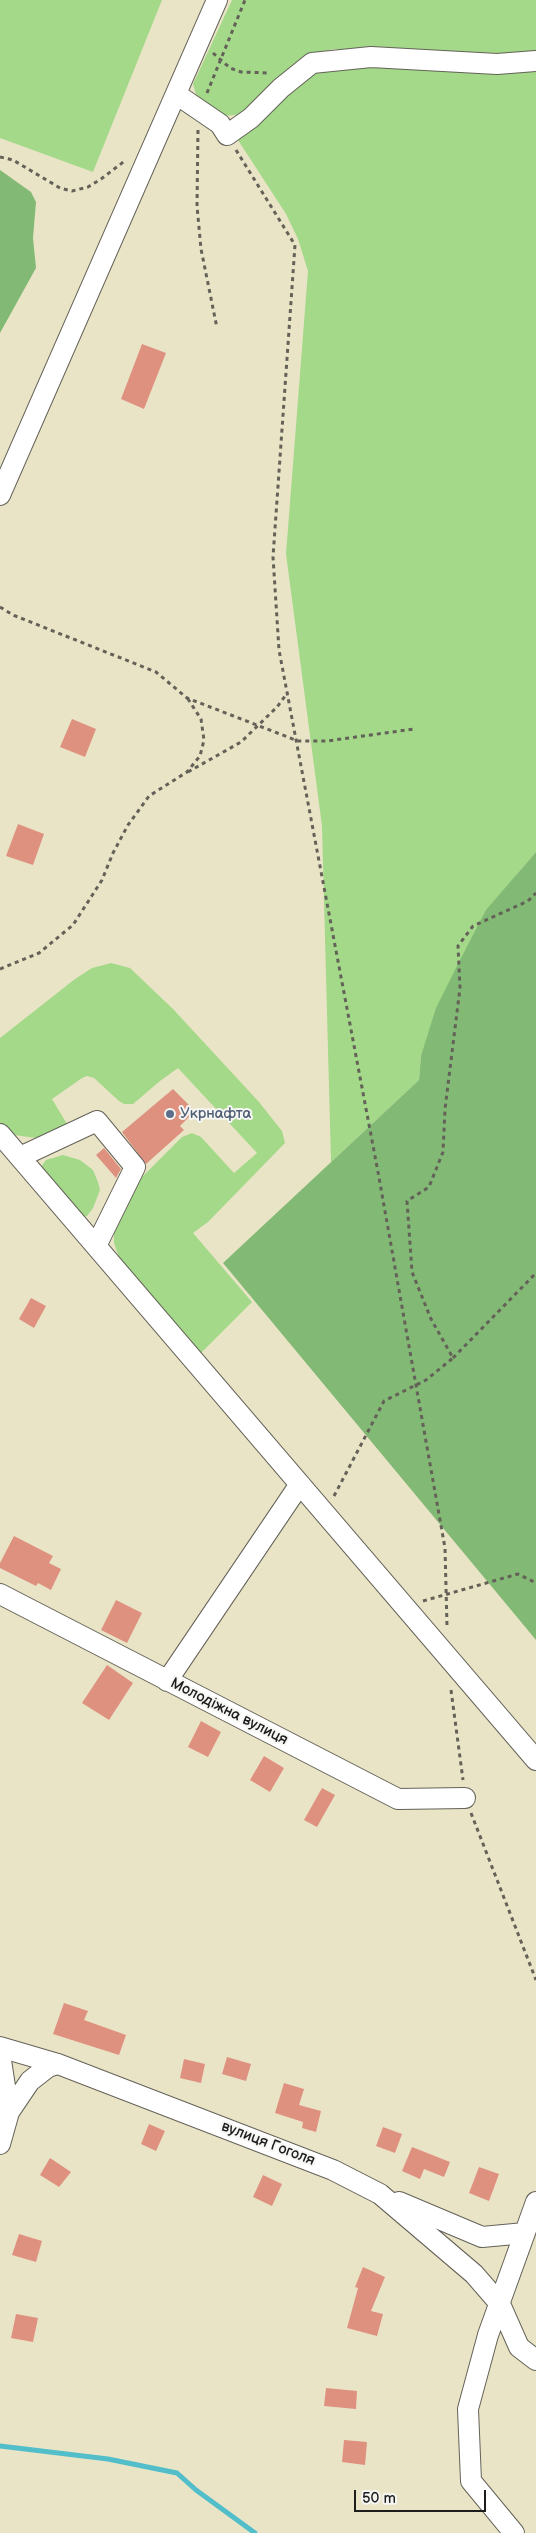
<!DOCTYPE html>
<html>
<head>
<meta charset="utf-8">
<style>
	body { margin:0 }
	#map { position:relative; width:536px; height:2533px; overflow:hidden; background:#eae4c7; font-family:"Balsamiq Sans",sans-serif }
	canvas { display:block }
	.scale { position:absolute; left:354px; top:2490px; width:132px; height:22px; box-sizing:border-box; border:2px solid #1c1c1c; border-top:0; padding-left:6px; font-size:15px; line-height:18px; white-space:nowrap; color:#1c1c1c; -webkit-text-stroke:4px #f6f6f2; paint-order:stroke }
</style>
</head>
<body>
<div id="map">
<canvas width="536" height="2533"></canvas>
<div class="scale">50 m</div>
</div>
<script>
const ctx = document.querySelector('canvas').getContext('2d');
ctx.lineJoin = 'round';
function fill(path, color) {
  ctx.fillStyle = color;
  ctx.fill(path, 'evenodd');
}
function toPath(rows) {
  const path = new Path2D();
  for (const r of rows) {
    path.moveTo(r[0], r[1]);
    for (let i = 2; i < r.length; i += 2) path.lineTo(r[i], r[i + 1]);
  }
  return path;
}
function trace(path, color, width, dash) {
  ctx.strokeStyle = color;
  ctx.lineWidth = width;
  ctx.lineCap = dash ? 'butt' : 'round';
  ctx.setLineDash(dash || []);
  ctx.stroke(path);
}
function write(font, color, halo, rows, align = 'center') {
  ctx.font = font + ' "Balsamiq Sans",sans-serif';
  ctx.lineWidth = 4;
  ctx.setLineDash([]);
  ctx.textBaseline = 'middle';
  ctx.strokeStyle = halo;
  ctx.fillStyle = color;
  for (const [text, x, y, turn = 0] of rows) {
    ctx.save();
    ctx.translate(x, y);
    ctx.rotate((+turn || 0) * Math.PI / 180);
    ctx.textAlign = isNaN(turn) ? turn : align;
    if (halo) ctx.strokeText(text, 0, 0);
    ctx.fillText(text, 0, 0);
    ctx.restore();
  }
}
const green = toPath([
	[0,0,162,0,93,172,0,138],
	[232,0,536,0,536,54,333,49,310,55,252,109,236,115,220,116,205,106,196,94,193,84],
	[327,66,536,68,536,852,517,874,421,1056,419,1080,331,1162,322,826,286,554,308,271,298,239,286,214,236,137,303,77],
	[111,963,130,968,173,1009,259,1102,282,1131,285,1143,208,1222,193,1233,252,1302,196,1358,127,1272,119,1257,114,1243,114,1231,137,1182,182,1137,192,1133,201,1137,234,1173,257,1153,178,1068,160,1081,133,1104,124,1104,119,1101,94,1078,87,1076,82,1078,52,1099,70,1129,44,1139,14,1135,0,1125,0,1038,75,979,92,968],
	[63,1155,80,1160,93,1170,98,1182,100,1190,93,1208,87,1216,78,1219,37,1172,46,1160]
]);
const forest = toPath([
	[0,170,31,192,36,202,33,238,36,268,0,333],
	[536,852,536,1640,223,1263,419,1080,421,1056,436,1008,460,960,486,910]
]);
const stream = toPath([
	[0,2446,108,2459,177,2473,196,2490,255,2533]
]);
const building = toPath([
	[142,344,166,353,144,409,121,399],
	[72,719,96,729,85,757,60,747],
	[18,824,44,834,33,865,6,856],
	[173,1089,195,1111,180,1126,184,1130,146,1164,122,1132],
	[104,1148,121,1169,116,1178,96,1155],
	[31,1298,46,1306,34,1328,19,1319],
	[14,1536,53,1556,49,1563,61,1569,51,1590,38,1583,36,1586,0,1568,0,1563],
	[116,1600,142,1613,127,1643,101,1630],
	[107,1665,133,1683,109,1720,82,1703],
	[201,1721,221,1732,208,1757,188,1747],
	[264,1756,284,1768,270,1792,250,1780],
	[322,1788,335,1795,317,1827,304,1820],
	[64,2003,88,2011,84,2020,126,2035,119,2055,53,2034],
	[227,2057,251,2064,246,2081,222,2074],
	[184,2059,205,2064,201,2083,180,2078],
	[284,2083,304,2089,299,2105,321,2111,316,2132,302,2128,303,2122,275,2113],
	[149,2124,165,2131,156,2151,141,2144],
	[383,2127,402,2134,395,2153,376,2146],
	[412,2147,450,2162,444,2177,424,2169,420,2179,402,2171],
	[50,2158,71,2172,59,2187,40,2175],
	[479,2167,499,2174,489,2201,469,2193],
	[263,2175,282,2184,272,2206,253,2197],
	[19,2234,42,2241,36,2262,12,2255],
	[363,2267,385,2277,371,2311,383,2314,377,2336,347,2328,358,2288,355,2287],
	[16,2314,38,2318,33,2342,11,2338],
	[326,2388,357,2391,356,2409,324,2406],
	[344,2440,367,2442,365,2465,342,2462]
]);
const path = toPath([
	[213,53,230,68,241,72,270,73],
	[207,93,245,0],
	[198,130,197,206,201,249,217,328],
	[236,150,295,245,273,557,279,650,378,1172,445,1548,447,1626],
	[0,157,13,160,60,188,72,191,88,187,101,179,126,160],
	[0,607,13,615,156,672,187,698,298,741,327,741,414,729],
	[188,772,241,742,277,707,288,692],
	[0,969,39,953,73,925,102,880,113,853,128,825,149,796,187,772,200,756,204,740,201,719,188,699],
	[453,1358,536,1273],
	[334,1496,384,1401,426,1380,453,1358,431,1319,412,1272,407,1201,429,1187,443,1152,445,1109,460,988,458,946,473,926,528,901,536,893],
	[423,1601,518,1574,536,1583],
	[451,1690,463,1780],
	[471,1813,536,1980]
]);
const minor = toPath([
	[176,94,220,124,227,135,251,118,281,88,312,63,371,57,497,64,536,61],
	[0,495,217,0],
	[0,1134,536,1760],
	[20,1157,97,1121,135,1167,96,1246],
	[0,1594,398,1799,465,1798],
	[167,1681,300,1484],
	[0,2047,58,2064,333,2170,380,2194,474,2274,500,2304,519,2347,536,2360],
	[0,2054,9,2112,0,2144],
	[9,2112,30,2081,48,2067,58,2064],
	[399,2202,482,2237,525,2233],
	[514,2533,471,2481,468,2409,488,2335,536,2202]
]);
const markers = [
	[170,1114,5,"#5c6f8a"]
];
const serviceNames = [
	["Укрнафта",180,1114]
];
const streetNames = [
	["Молодіжна вулиця",229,1712,27],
	["вулиця Гоголя",268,2144,21]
];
fill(green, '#a3d989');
fill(forest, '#82b975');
trace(stream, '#51beca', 5);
fill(building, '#df9180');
trace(minor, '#646258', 22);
trace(path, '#646258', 3, [4, 4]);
trace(minor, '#fff', 20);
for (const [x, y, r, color] of markers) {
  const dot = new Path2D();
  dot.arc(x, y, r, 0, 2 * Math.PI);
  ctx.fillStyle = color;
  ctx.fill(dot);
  trace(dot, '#f6f6f2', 2);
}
write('15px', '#4e5e75', '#f6f6f2', serviceNames, 'left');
write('15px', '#1c1c1c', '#f6f6f2', streetNames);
</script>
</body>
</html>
